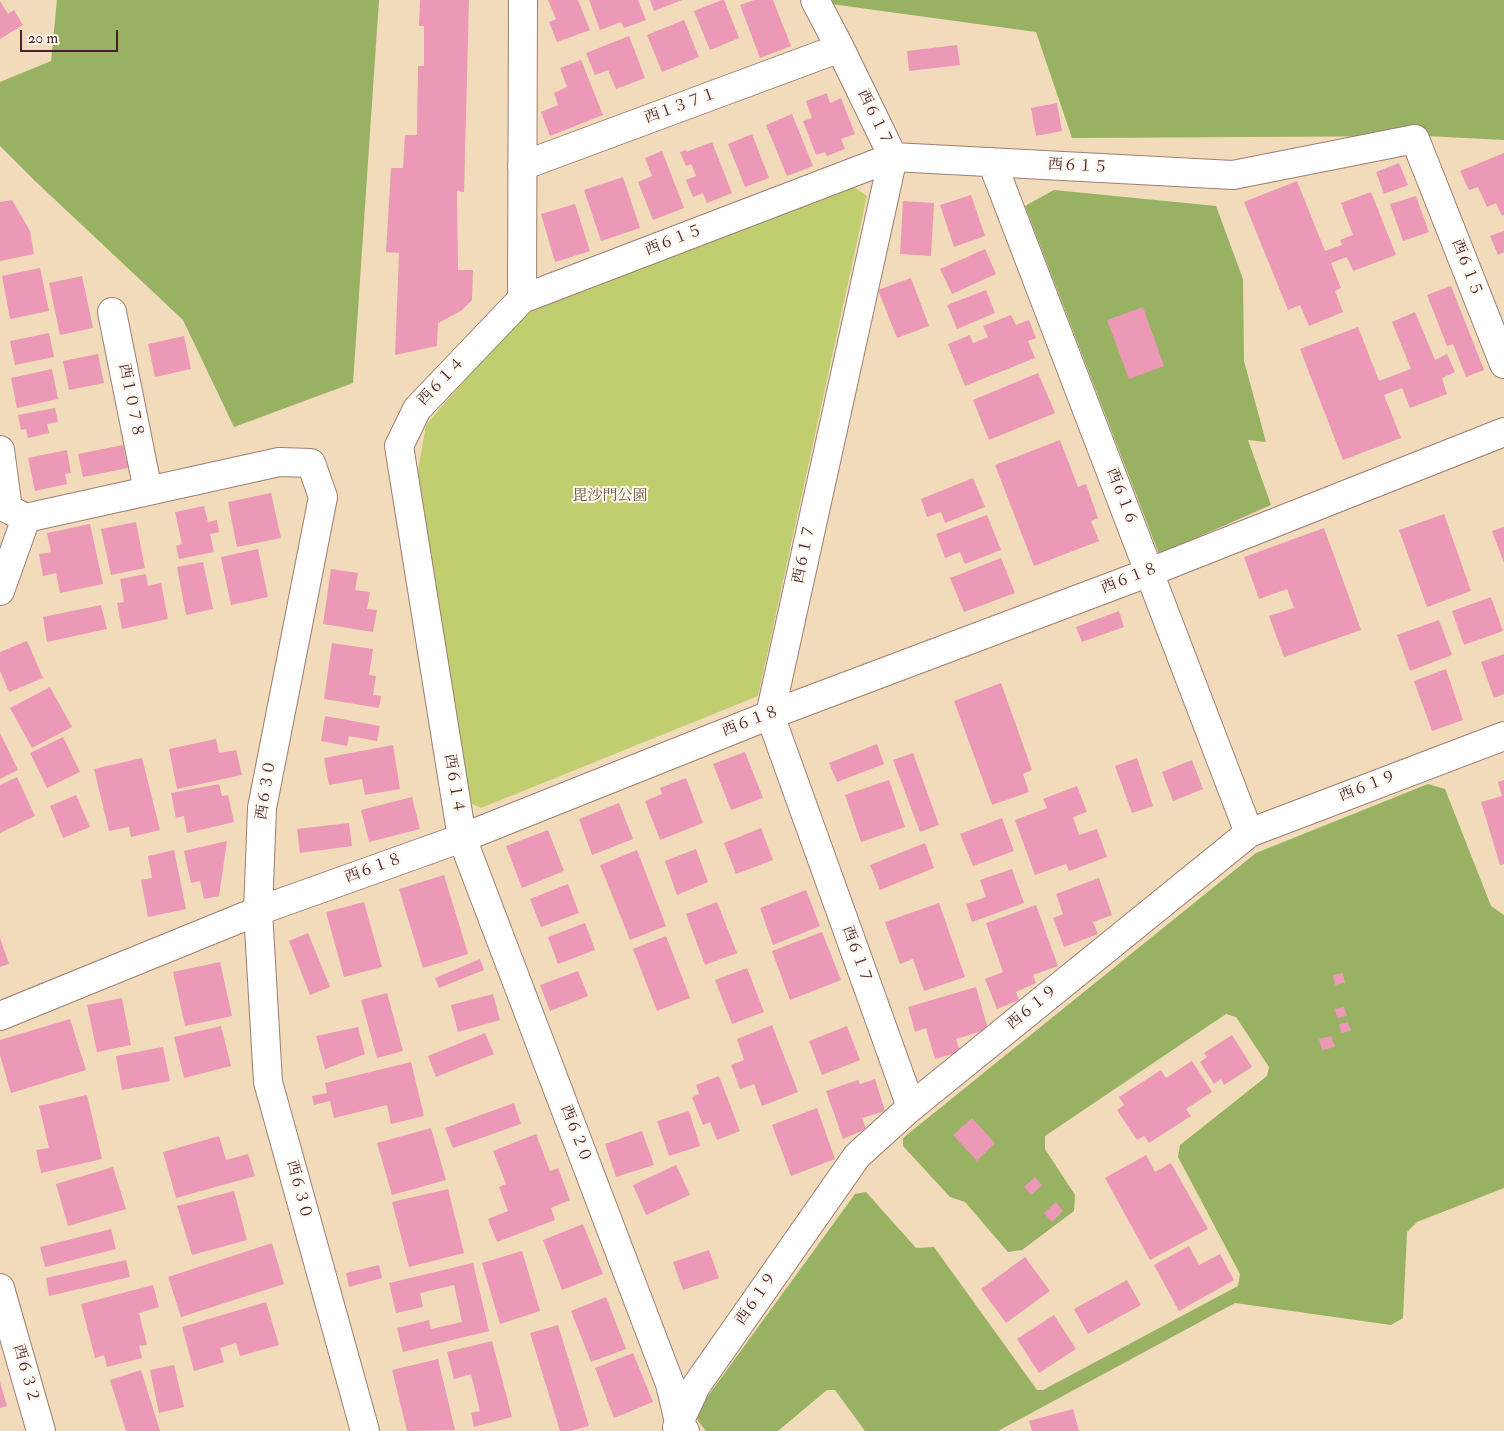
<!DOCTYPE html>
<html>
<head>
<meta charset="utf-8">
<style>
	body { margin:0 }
	#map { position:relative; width:1504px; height:1431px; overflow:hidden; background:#f1dbba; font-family:"IM FELL Double Pica",serif }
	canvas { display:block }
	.scale { position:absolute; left:20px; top:30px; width:98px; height:22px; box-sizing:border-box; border:2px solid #4a1f2b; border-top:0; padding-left:6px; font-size:15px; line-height:18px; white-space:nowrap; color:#4a1f2b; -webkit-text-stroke:4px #fbf7ec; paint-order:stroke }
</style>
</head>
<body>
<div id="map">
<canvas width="1504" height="1431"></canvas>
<div class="scale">20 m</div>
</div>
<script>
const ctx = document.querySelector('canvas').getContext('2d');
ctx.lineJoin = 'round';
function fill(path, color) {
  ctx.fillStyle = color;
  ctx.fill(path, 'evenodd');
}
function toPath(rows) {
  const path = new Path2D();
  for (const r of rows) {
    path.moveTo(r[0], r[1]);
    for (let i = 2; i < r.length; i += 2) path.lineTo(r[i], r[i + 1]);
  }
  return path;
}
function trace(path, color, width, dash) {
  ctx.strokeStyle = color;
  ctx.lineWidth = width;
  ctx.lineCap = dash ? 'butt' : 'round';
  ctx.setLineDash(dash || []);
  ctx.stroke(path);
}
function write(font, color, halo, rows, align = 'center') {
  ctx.font = font + ' "IM FELL Double Pica","Noto Serif JP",serif';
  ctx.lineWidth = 4;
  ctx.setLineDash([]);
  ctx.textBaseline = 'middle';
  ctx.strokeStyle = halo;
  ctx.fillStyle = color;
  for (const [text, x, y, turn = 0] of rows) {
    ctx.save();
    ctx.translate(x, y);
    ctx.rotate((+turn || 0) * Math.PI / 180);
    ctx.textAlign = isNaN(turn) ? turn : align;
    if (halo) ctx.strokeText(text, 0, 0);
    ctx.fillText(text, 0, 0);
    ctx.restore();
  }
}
const green = toPath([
	[851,185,867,196,758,696,481,808,466,801,418,471,426,425,522,313]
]);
const forest = toPath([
	[57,0,379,0,353,383,234,427,183,320,34,180,0,146,0,82,51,61],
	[829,0,1504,0,1504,140,1427,136,1072,138,1036,32,831,4],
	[1054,190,1216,206,1243,279,1244,361,1266,442,1248,440,1271,505,1159,554,1025,206],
	[1428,784,1445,789,1491,906,1504,915,1504,1188,1417,1222,1407,1232,1403,1318,1391,1325,1235,1303,998,1431,865,1431,835,1390,827,1390,778,1431,706,1431,698,1421,697,1411,855,1194,866,1192,916,1248,934,1247,1037,1390,1043,1390,1238,1286,1240,1274,1178,1157,1180,1145,1267,1076,1269,1067,1236,1017,1226,1014,1045,1136,1045,1149,1075,1195,1074,1211,1022,1250,1008,1252,965,1202,950,1197,903,1146,903,1138,1256,853]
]);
const building = toPath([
	[420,0,469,0,464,192,457,191,458,270,473,270,472,300,461,311,438,323,437,346,395,355,399,253,386,252,391,168,403,168,405,135,417,135,418,66,424,66,424,26,419,26],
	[548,0,578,0,590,30,557,42,549,22,556,19],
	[589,0,638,0,646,20,624,28,621,22,600,30],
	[650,0,682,0,654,11],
	[722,0,724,0,739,38,710,50,694,11],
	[754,0,773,0,791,46,760,58,740,5],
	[0,1,8,14,14,10,23,25,0,39],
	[684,20,699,57,662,72,647,35],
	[629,36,645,78,616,89,608,70,595,75,586,53],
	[957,45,960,65,909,71,907,51],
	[581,60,603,115,550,136,541,112,558,105,554,93,567,87,560,68],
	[827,93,830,103,841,98,855,134,841,139,845,149,827,156,825,152,816,155,803,121,812,118,806,101],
	[1057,103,1062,131,1036,136,1031,108],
	[792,114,813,166,787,176,766,125],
	[752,134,769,178,745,187,728,144],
	[712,142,732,193,707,203,703,193,693,197,686,180,696,176,691,164,686,166,680,152,686,150,686,152],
	[662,151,684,208,653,220,638,182,652,176,645,158],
	[1504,153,1504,215,1502,216,1496,203,1487,207,1478,187,1469,190,1460,171],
	[1399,163,1408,185,1384,194,1376,172],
	[623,177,640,228,601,241,584,190],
	[1297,181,1325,251,1342,245,1340,240,1353,235,1341,203,1371,192,1396,255,1353,271,1347,257,1331,263,1341,288,1335,291,1343,312,1309,326,1300,305,1288,310,1244,202],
	[971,195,985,236,954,247,940,205],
	[1416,196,1429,232,1403,241,1390,204],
	[12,200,30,231,34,254,0,261,0,202],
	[903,201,934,203,931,256,900,254],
	[575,204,590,251,555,262,541,214],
	[1504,231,1504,252,1498,255,1490,236],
	[985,249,996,274,952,294,940,269],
	[40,268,49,311,10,319,2,276],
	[82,276,93,328,60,335,49,283],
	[911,278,929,326,897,338,878,290],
	[1451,286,1484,370,1466,377,1453,344,1447,346,1427,295],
	[986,290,995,313,957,329,947,305],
	[1143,307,1164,366,1129,379,1107,320],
	[1415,312,1435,360,1447,354,1455,372,1442,378,1447,394,1410,408,1402,388,1384,395,1401,438,1343,460,1300,349,1358,327,1379,381,1411,369,1392,322],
	[1011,315,1016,325,1029,320,1036,338,1028,341,1035,358,965,386,948,344,970,335,973,343,988,337,983,326],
	[49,333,54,357,15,365,10,341],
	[184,336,191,369,155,377,148,344],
	[98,354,104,383,69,390,63,361],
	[52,369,58,399,17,408,11,378],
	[1038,373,1055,413,989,440,973,400],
	[55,408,58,422,47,424,49,433,28,438,26,429,21,430,18,415],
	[1060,440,1078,487,1086,484,1098,518,1091,521,1099,541,1034,566,995,465],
	[123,445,128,468,83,477,78,454],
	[67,450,71,473,65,474,67,484,35,491,28,458],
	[973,478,985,507,945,523,941,512,927,517,921,499],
	[271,493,281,538,237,547,228,502],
	[204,506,208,522,217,520,219,532,210,534,214,552,179,559,176,546,182,544,175,512],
	[1444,514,1471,591,1427,607,1399,530],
	[987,515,1001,550,965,564,960,552,945,558,936,534],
	[136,522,145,568,111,575,101,529],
	[90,524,103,584,60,593,56,573,43,576,39,554,51,552,47,533],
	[1504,527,1504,563,1492,531],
	[1324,528,1361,630,1284,657,1269,616,1294,608,1287,589,1259,599,1244,557],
	[258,549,268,597,231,605,221,557],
	[1001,558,1015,593,964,612,950,578],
	[203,562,213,609,186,615,177,567],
	[331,569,358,573,355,590,370,592,367,609,377,610,373,632,323,624],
	[146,574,148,586,161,583,168,619,122,629,117,603,124,602,120,579],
	[1491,597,1503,631,1464,645,1452,611],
	[101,605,107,629,47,642,43,617],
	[1119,611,1124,627,1082,642,1076,627],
	[1439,620,1452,655,1410,671,1397,635],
	[27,641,43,678,9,692,0,671,0,652],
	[332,643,373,649,369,675,376,676,373,695,381,696,379,708,324,699],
	[1504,654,1504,694,1494,698,1481,662],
	[1446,669,1463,720,1432,731,1414,681],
	[1001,683,1032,770,1023,774,1029,792,992,805,954,701],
	[50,687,72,727,32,748,10,708],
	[325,716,380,726,377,741,349,736,347,746,321,741],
	[0,733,18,770,0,779],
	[63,737,80,772,47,788,30,753],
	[216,739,219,753,236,750,242,775,177,789,169,749],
	[877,744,884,764,837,782,829,763],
	[393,745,400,789,365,795,362,779,329,785,324,758],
	[745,752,763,798,731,810,713,764],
	[913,753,939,825,920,832,893,760],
	[142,758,160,830,131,837,129,827,109,831,94,769],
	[1137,758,1153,806,1132,813,1115,766],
	[1192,760,1203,789,1173,801,1162,772],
	[17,777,35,816,0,833,0,785],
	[686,778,703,823,660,840,645,801,662,794,660,788],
	[889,780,905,827,861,842,845,795],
	[1504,780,1504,864,1500,865,1481,802,1502,796,1498,782],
	[219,784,222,796,228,795,234,822,187,833,184,816,176,818,171,793],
	[1077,786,1087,812,1073,817,1079,835,1097,829,1107,857,1069,871,1066,864,1035,875,1015,820,1047,808,1043,799],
	[76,795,90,827,63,838,50,806],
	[412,797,420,829,369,842,361,810],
	[619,803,633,839,592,855,579,819],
	[1002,818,1014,851,973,866,960,834],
	[349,823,352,846,300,853,297,829],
	[761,828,773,860,736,874,724,843],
	[548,830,564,871,522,888,506,846],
	[227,841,219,896,204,899,200,881,191,883,184,851],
	[925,843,934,868,880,890,870,865],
	[696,849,708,882,677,895,665,861],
	[174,850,186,909,148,917,141,880,152,878,148,856],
	[637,850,666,926,630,940,600,865],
	[1012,869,1024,903,972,922,966,904,986,897,980,880],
	[444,875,468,954,423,968,399,889],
	[1099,878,1112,915,1093,922,1098,934,1064,947,1053,918,1063,914,1056,894],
	[568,884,579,913,541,927,530,899],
	[806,890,820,926,773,945,760,908],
	[364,902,382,967,344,977,326,912],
	[717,902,737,953,705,965,686,914],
	[939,903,965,977,924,991,913,959,900,964,885,922],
	[1036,905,1058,966,1033,975,1036,983,1016,992,1019,1000,997,1009,985,979,1003,972,986,923],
	[585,923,595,950,558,964,548,937],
	[822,932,841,980,790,1000,772,951],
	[308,933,330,987,310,995,289,941],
	[666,936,690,998,657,1011,633,949],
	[0,938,9,964,0,967],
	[480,959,484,970,439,988,435,978],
	[220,962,232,1016,185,1026,173,972],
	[747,968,764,1012,732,1024,715,980],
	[578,971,588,996,550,1011,540,985],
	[1343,973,1345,983,1335,985,1333,975],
	[976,987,988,1029,956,1039,960,1052,935,1059,926,1028,915,1032,908,1007],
	[387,993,403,1051,377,1058,361,1000],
	[493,994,500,1020,458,1032,451,1005],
	[122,998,131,1045,97,1052,87,1005],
	[1344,1007,1347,1016,1337,1018,1335,1009],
	[70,1019,86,1070,11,1093,0,1055,0,1040],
	[1348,1022,1351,1031,1341,1033,1339,1024],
	[772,1025,798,1092,762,1106,754,1084,740,1089,731,1065,744,1060,737,1039],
	[221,1026,231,1066,184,1078,174,1037],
	[847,1026,860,1060,822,1075,809,1041],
	[358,1027,365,1054,325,1069,316,1036],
	[485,1033,494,1054,436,1077,428,1056],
	[1232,1035,1252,1067,1224,1085,1221,1079,1214,1084,1200,1062,1207,1057,1204,1053],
	[1331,1036,1335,1047,1322,1050,1319,1039],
	[163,1047,170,1081,122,1090,116,1056],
	[1192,1061,1212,1092,1186,1109,1191,1116,1149,1143,1144,1136,1137,1140,1117,1110,1124,1105,1119,1097,1161,1070,1166,1078],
	[411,1062,424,1116,391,1124,387,1105,334,1118,330,1101,314,1105,312,1096,327,1093,325,1083],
	[719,1076,740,1131,717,1140,710,1122,703,1125,692,1097,699,1094,696,1085],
	[875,1079,885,1111,862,1118,866,1129,843,1139,826,1091,858,1080,860,1084],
	[87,1095,102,1159,41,1173,36,1150,49,1148,39,1106],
	[514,1103,521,1124,453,1148,445,1128],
	[817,1108,835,1159,791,1176,772,1125],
	[689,1111,700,1146,669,1156,657,1121],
	[972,1118,995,1143,977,1161,953,1135],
	[431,1128,446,1180,392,1195,377,1143],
	[642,1131,654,1165,616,1177,605,1144],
	[536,1134,550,1171,558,1168,570,1200,551,1208,555,1220,497,1242,488,1219,508,1211,499,1187,506,1184,493,1151],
	[219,1136,226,1160,248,1154,255,1176,176,1198,163,1152],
	[1146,1155,1155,1172,1171,1163,1208,1229,1150,1260,1105,1178],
	[676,1165,690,1195,646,1215,633,1185],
	[113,1167,126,1209,68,1226,56,1184],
	[1035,1177,1042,1185,1031,1195,1024,1187],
	[448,1189,464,1253,409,1267,392,1202],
	[234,1191,247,1240,192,1255,177,1206],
	[1056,1202,1063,1211,1052,1222,1044,1213],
	[583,1224,603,1274,562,1290,543,1240],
	[111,1229,116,1249,45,1267,40,1247],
	[272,1243,284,1284,181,1317,168,1277],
	[1189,1246,1199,1265,1220,1254,1234,1280,1179,1311,1154,1265],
	[709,1250,719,1278,683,1290,673,1262],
	[522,1251,540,1311,500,1324,482,1263],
	[1025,1257,1050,1291,1006,1323,981,1289],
	[126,1260,130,1277,49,1296,46,1278],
	[473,1263,489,1331,403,1352,397,1328,429,1320,431,1329,462,1322,454,1285,420,1293,423,1307,396,1313,389,1283],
	[379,1265,382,1278,349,1287,346,1273],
	[1127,1280,1141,1305,1088,1334,1074,1309],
	[153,1285,159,1307,139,1313,147,1345,139,1346,142,1358,107,1367,104,1355,95,1358,81,1304],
	[606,1297,626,1349,591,1362,571,1311],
	[266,1302,279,1345,240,1356,236,1343,220,1348,224,1362,194,1371,182,1327],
	[1054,1315,1076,1349,1039,1373,1017,1339],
	[558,1325,589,1426,570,1431,560,1431,530,1333],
	[492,1341,512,1417,474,1427,471,1413,480,1411,471,1374,454,1379,447,1352],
	[633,1353,653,1402,614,1418,595,1368],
	[438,1359,455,1430,407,1431,392,1370],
	[174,1365,184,1407,159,1413,150,1370],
	[141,1370,160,1431,126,1431,110,1380],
	[0,1382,7,1406,0,1408],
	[1073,1409,1079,1431,1032,1431,1029,1421]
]);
const minor = toPath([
	[523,0,522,299,417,409,399,446,462,838,670,1384,679,1422,685,1431],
	[815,0,840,48,893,157,770,715,911,1107],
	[992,162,1249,833],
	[522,166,840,48],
	[522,299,893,157,1233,175,1415,139,1504,364],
	[112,312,148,491],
	[0,450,8,509],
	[0,505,26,518,279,462,311,463,323,497,262,808,258,911,268,1082,365,1431],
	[0,591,26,518],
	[0,1016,258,911,462,838,770,715,1150,572,1504,432],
	[0,1288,41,1431],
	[677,1427,696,1386,857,1156,911,1107,1249,833,1504,736]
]);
const streetNames = [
	["西１３７１",681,107,-20],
	["西６１７",874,118,64],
	["西６１５",1078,167,3],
	["西６１５",674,241,-21],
	["西６１５",1466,268,69],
	["西６１４",442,382,-46],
	["西１０７８",130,401,79],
	["西６１６",1121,497,69],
	["西６１７",805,554,-78],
	["西６１８",1130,579,-21],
	["西６１８",751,722,-21],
	["西６１４",453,784,81],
	["西６１９",1368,787,-21],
	["西６３０",267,790,-81],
	["西６１８",374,869,-20],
	["西６１７",856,955,70],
	["西６１９",1033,1008,-39],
	["西６２０",575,1134,69],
	["西６３０",298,1190,75],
	["西６１９",757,1299,-55],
	["西６３２",25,1374,74]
];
const parkNames = [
	["毘沙門公園",610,497]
];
fill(green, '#c1ce70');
fill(forest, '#98b162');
fill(building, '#ec99b8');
trace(minor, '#9e7d72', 30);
trace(minor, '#fff', 28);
write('15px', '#4a1f2b', '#fbf7ec', streetNames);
write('15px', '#6e5440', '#fbf7ec', parkNames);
</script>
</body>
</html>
